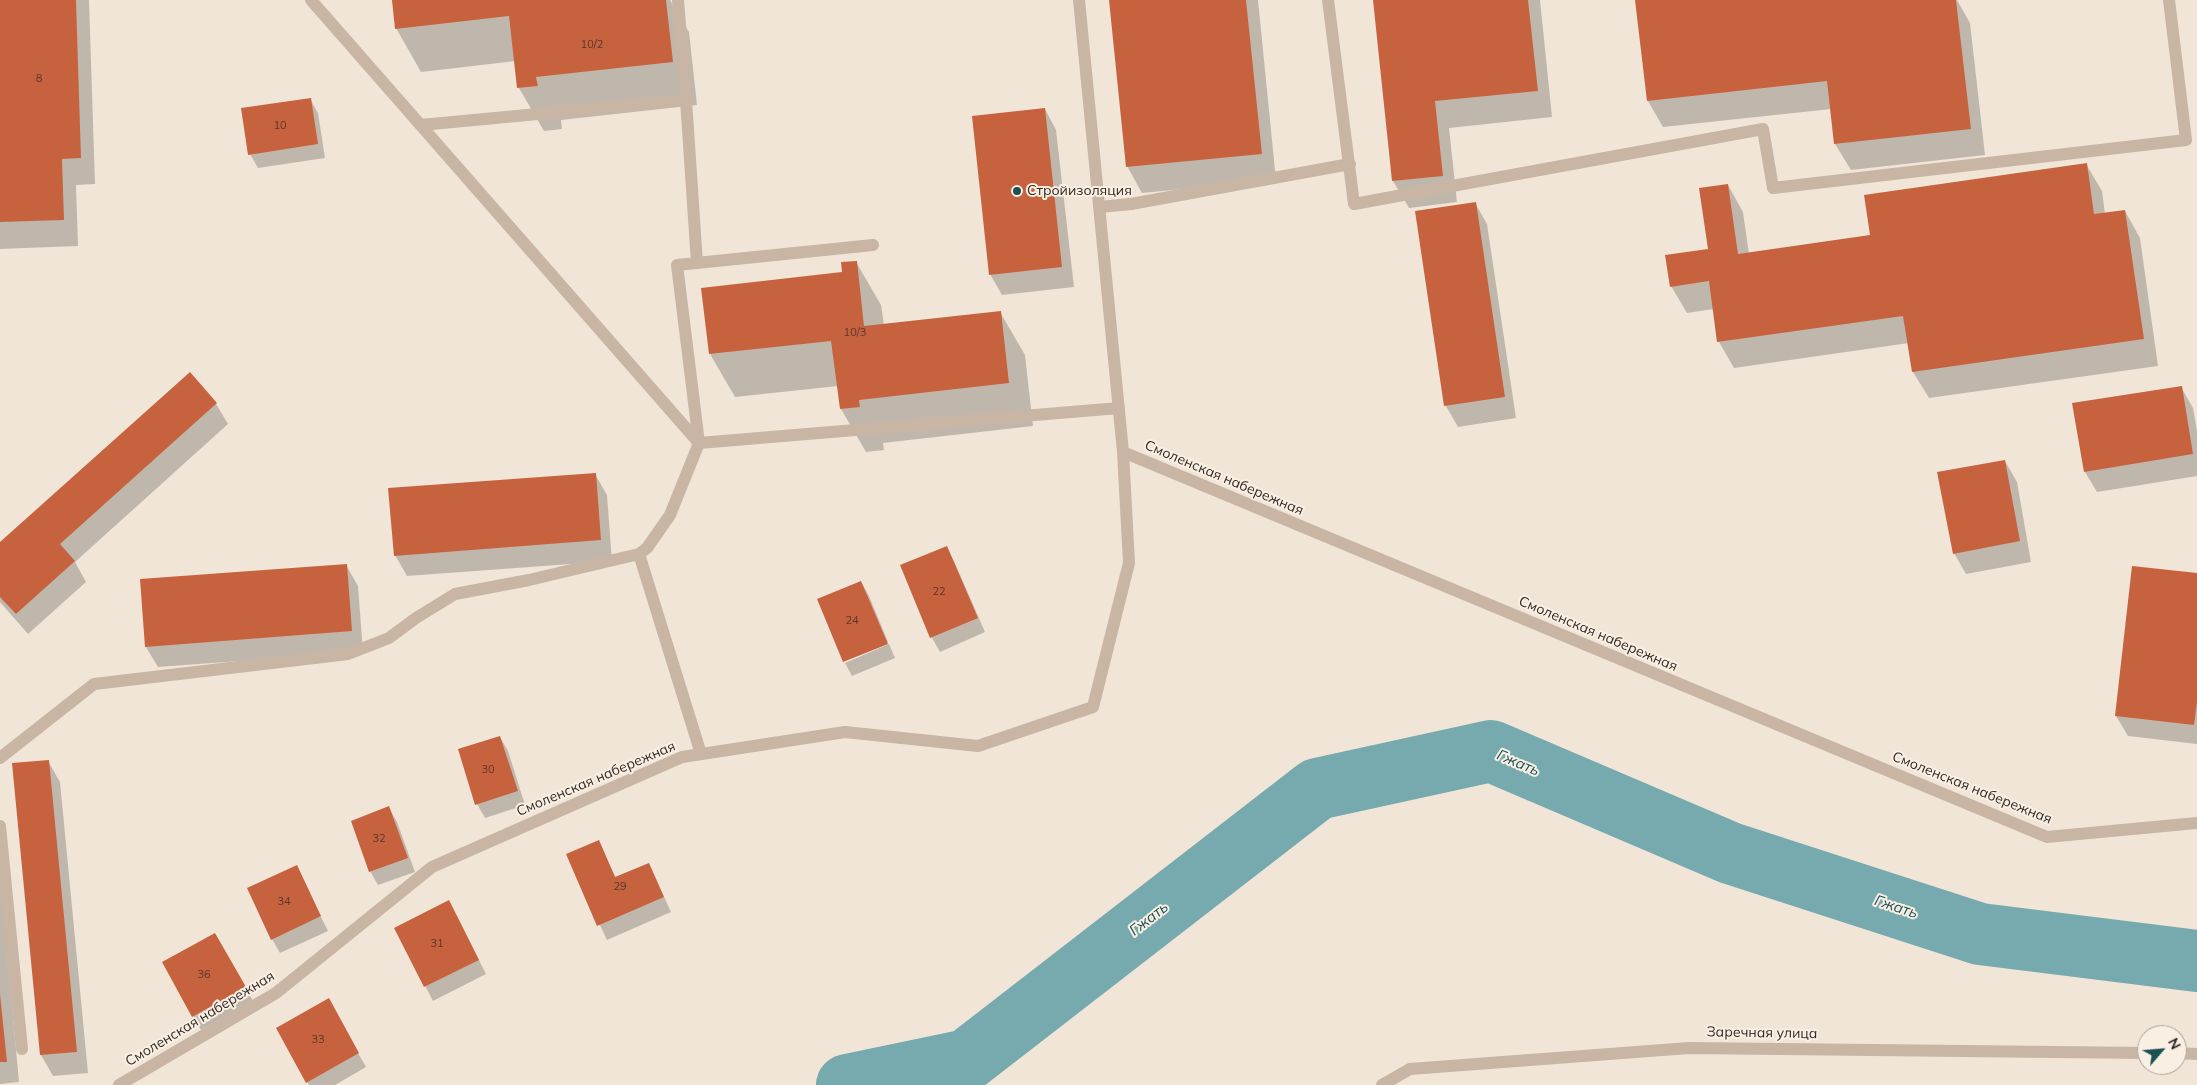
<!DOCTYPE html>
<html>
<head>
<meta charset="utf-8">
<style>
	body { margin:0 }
	#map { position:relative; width:2197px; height:1085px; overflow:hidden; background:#f1e5d7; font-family:Mulish,sans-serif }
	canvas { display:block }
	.north { position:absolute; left:2137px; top:1025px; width:50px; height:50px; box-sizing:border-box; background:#f9efe3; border:1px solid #aaa097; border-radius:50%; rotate:63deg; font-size:14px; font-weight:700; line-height:20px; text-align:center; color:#332a25 }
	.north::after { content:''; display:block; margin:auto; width:18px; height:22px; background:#1b5055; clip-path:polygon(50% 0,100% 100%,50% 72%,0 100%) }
</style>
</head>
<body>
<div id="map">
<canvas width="2197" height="1085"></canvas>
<div class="north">N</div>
</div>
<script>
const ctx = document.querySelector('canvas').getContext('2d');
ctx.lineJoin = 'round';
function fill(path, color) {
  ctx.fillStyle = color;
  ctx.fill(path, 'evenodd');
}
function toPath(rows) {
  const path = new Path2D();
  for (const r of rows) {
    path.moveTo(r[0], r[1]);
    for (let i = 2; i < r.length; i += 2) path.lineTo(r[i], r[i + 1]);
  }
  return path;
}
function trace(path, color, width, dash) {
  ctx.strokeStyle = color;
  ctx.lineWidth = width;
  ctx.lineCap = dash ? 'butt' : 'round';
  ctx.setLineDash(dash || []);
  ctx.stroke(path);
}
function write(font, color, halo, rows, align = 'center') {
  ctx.font = font + ' Mulish,sans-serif';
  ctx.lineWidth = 4;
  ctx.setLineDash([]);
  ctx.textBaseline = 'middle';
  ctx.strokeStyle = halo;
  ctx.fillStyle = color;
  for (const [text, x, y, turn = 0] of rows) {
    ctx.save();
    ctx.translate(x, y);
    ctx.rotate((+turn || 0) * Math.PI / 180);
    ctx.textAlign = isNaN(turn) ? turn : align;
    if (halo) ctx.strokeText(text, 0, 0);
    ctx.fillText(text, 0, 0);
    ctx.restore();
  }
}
const shadow = toPath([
	[0,0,89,0,95,184,76,185,78,246,0,249],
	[393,0,670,0,689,32,697,105,561,120,562,129,544,131,519,88,516,61,421,72,396,28],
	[1111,0,1258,0,1276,180,1142,193,1127,166],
	[1374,0,1540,0,1552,117,1449,128,1457,202,1409,208,1393,181],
	[1636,0,1957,0,1970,23,1985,155,1851,170,1835,144,1831,109,1663,127,1648,101],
	[310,99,318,113,325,158,258,168,250,154],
	[1045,109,1056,130,1074,287,1002,295,990,274],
	[2086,164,2102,191,2105,214,2125,211,2140,238,2158,366,1929,398,1913,372,1909,343,1734,368,1719,342,1714,309,1687,313,1671,286,1709,250,1728,185,1743,212,1749,254,1872,236],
	[1475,203,1487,224,1516,418,1458,427,1446,406,1416,212],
	[856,262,881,305,884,325,1000,312,1025,355,1033,426,883,443,884,450,866,452,841,409,838,386,735,397,710,354,702,289,843,273],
	[190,374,216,404,228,424,75,562,86,582,28,634,0,602,0,544],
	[2181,387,2193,408,2197,431,2197,476,2097,492,2085,472],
	[2005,461,2017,482,2031,562,1966,574,1954,553],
	[595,474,607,495,612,561,407,576,395,555],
	[946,547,954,561,985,632,940,652,932,638,901,566],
	[346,565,358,586,363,652,158,667,146,647],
	[2197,574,2197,744,2128,736,2116,716],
	[861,582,869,596,888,642,844,661],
	[889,644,895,658,852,676,845,663],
	[500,737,508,751,525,805,485,818,477,804],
	[48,761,60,782,88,1073,53,1076,41,1055],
	[389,808,397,822,415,872,378,885,370,871],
	[598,841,616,878,649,864,671,912,607,940,567,855],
	[296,867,328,931,280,953,272,939],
	[0,875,19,1082,0,1084],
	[457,916,486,974,433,1001,396,929],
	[214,934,253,1001,201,1030,163,963],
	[328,1000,366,1067,335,1085,309,1085,277,1028]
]);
const river = toPath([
	[847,1085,967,1060,1317,789,1491,751,1730,853,1980,934,2197,961]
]);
const building = toPath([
	[0,0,76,0,81,158,62,159,64,220,0,222],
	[392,0,666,0,673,62,536,77,538,86,517,88,509,16,395,29],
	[1109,0,1246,0,1262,154,1126,167],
	[1373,0,1528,0,1538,91,1435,101,1443,176,1392,181],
	[1635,0,1956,0,1971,129,1834,144,1827,81,1647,101],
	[311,98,318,144,248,155,241,108],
	[1045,108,1062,267,989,275,972,116],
	[2087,163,2094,214,2125,210,2144,339,1912,372,1903,316,1717,342,1709,281,1670,287,1665,255,1708,249,1699,188,1728,184,1738,254,1870,235,1864,195],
	[1476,202,1505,397,1444,406,1415,211],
	[857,261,864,326,1001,311,1009,383,859,400,860,407,840,409,831,341,709,354,701,288,842,272,841,262],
	[190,372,217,403,60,544,75,561,16,614,0,597,0,542],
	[2182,386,2193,454,2084,472,2072,403],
	[2005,460,2020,541,1953,554,1937,472],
	[596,473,601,540,394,556,388,488],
	[947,546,978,618,930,638,900,565],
	[347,564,352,631,145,647,140,579],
	[2132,566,2197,573,2197,702,2194,725,2115,716],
	[861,581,888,644,843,662,817,599],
	[500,736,518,791,475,805,458,749],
	[49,760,77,1052,40,1055,12,763],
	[389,806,408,858,369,872,351,821],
	[599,840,615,877,649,863,664,897,597,926,566,854],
	[297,865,321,916,271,940,247,888],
	[449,900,479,960,424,987,394,928],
	[215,933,246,987,192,1017,162,962],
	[0,994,7,1062,0,1062],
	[329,998,359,1053,306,1083,276,1028]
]);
const lane = toPath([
	[311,0,699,443],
	[1079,0,1123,452],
	[686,100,697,263],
	[421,125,686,100,678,0],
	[1099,207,1131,204],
	[699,443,677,265,873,245],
	[639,554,701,754],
	[0,758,94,684,348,654,389,638,416,618,455,594,529,580,639,554,647,548,670,515,699,443,1119,408],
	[0,826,22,1049]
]);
const street = toPath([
	[1328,0,1354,204,1763,129,1773,188,2186,140,2169,0],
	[1131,204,1350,164],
	[2177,1053,2197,1054],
	[119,1085,276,993,432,867,682,757,845,732,978,746,1093,707,1129,563,1123,452,2047,837,2197,823],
	[1382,1085,1410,1069,1689,1048,2147,1053]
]);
const markers = [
	[1017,191,5,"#1b5055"]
];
const numberNames = [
	["10/2",592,45],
	["8",39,79],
	["10",280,126],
	["10/3",855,333],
	["22",939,592],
	["24",852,621],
	["30",488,770],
	["32",379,839],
	["29",620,887],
	["34",284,902],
	["31",437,944],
	["36",204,975],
	["33",318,1040]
];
const poiNames = [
	["Стройизоляция",1027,191]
];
const streetNames = [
	["Смоленская набережная",1224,478,23],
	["Смоленская набережная",1598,634,23],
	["Смоленская набережная",596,779,-23],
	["Смоленская набережная",1972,788,22],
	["Смоленская набережная",200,1019,-31],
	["Заречная улица",1762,1033,1]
];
const waterNames = [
	["Гжать",1518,763,23],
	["Гжать",1896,907,18],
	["Гжать",1149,919,-38]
];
fill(shadow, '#0003');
trace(river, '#76aaae', 62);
fill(building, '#c7623f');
trace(lane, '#c8b5a3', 12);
trace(street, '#c8b5a3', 12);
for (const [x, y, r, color] of markers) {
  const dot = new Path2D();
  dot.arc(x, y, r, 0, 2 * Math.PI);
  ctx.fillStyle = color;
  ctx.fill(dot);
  trace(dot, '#f9efe3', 2);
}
write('11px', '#58382c', null, numberNames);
write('14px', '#332a25', '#f9efe3', poiNames, 'left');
write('14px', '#332a25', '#f9efe3', streetNames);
write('italic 15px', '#1b5055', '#f9efe3', waterNames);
</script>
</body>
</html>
